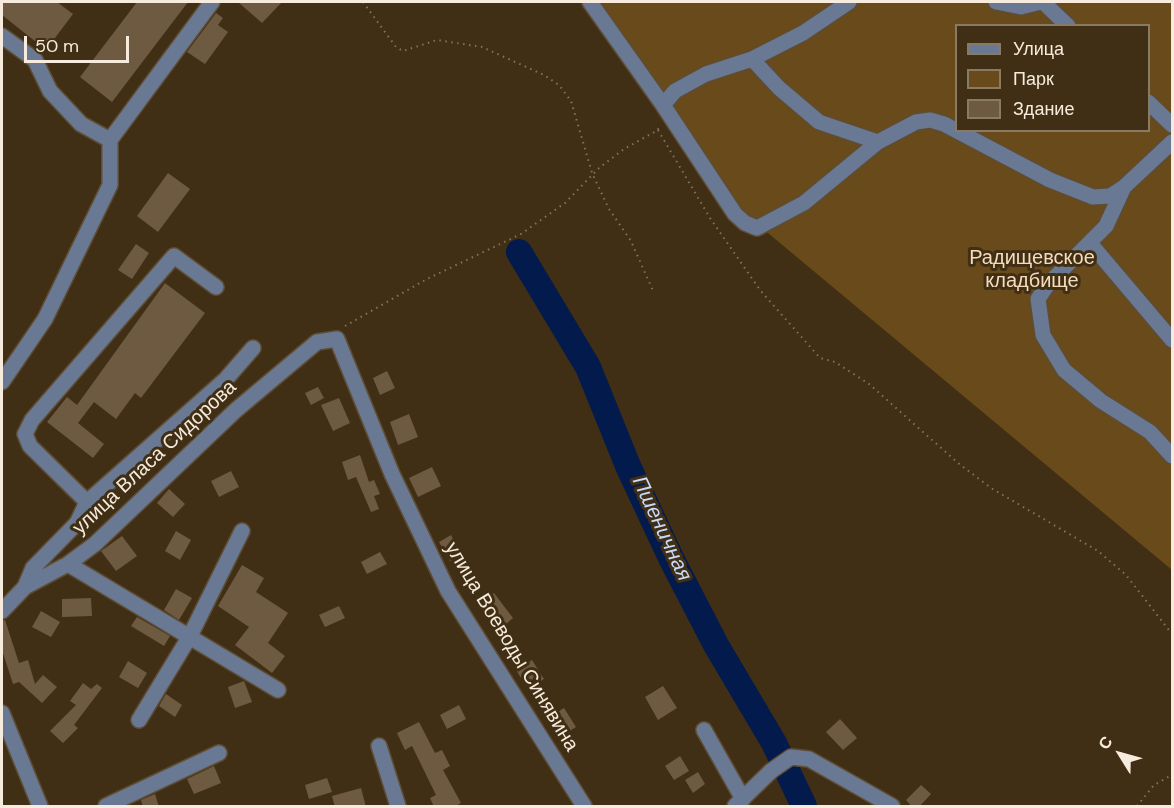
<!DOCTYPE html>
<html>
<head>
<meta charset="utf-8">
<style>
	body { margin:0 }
	#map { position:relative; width:1174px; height:808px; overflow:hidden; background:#412f15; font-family:"DM Sans",sans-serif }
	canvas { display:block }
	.frame { position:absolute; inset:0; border:3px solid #f6ebdc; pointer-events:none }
	.legend { position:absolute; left:955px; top:24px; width:195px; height:108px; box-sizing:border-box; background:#412f15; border:2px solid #897a65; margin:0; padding:8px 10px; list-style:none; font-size:18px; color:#f6ebdc }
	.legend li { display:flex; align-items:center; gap:12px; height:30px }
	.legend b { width:30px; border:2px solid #897a65 }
	.north { position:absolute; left:1090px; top:724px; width:60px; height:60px; -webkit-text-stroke:4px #412f15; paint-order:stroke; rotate:307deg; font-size:16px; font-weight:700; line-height:24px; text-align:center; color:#f6ebdc }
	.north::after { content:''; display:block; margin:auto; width:21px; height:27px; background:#f6ebdc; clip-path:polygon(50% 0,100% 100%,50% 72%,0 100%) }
	.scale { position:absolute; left:24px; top:36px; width:105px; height:27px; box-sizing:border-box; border:3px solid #f6ebdc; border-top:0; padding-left:8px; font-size:18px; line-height:21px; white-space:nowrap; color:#f6ebdc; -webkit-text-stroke:4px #412f15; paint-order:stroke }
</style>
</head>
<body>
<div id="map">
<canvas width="1174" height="808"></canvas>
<div class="frame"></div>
<ul class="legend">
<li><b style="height:8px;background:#697893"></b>Улица</li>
<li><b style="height:16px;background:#694a1a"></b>Парк</li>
<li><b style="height:16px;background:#6e5a40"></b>Здание</li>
</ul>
<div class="north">С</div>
<div class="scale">50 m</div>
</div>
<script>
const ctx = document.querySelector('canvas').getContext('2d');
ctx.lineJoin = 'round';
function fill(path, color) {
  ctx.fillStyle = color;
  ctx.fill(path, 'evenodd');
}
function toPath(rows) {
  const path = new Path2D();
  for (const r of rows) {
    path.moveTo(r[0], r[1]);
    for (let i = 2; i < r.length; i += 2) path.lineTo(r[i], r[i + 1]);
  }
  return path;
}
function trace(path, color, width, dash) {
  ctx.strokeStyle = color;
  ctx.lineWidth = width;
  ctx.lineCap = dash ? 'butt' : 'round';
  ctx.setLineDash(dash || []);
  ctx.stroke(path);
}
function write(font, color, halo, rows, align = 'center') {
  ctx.font = font + ' "DM Sans",sans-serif';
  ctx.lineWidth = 6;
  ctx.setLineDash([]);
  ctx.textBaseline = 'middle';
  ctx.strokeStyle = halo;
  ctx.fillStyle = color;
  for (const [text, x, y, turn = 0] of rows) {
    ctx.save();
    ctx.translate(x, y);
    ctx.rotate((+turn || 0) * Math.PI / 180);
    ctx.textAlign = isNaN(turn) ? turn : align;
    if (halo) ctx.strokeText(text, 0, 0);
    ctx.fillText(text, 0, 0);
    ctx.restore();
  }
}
const green = toPath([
	[595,2,1172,2,1172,570,738,208],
	[956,26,1148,26,1148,130,956,130]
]);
const river = toPath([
	[519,252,588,367,628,466,671,558,716,645,774,743,804,806]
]);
const building = toPath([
	[2,2,57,2,73,14,46,50,2,15],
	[137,2,188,2,112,102,80,77],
	[238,2,282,2,262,23],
	[216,13,223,18,218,25,228,32,205,64,187,52],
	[168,173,190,189,158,232,137,216],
	[136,244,149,253,132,279,118,270],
	[165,283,205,313,141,398,135,393,116,419,94,402,78,423,104,444,93,458,47,422,67,397,77,405],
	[387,371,395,388,380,395,373,378],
	[318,387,324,398,311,405,305,393],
	[339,398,350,423,333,431,321,405],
	[409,414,418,437,398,445,390,422],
	[360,455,369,482,374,480,380,494,374,496,379,509,371,512,356,477,348,480,342,462],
	[432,467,441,486,418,497,409,478],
	[231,471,239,487,219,497,211,481],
	[169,489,185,504,173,517,157,503],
	[176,531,191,540,180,560,165,551],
	[451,535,462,555,450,561,439,542],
	[122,536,137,556,116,571,101,551],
	[380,552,387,564,367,574,361,562],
	[242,565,264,578,256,592,288,613,268,643,285,656,272,673,235,645,249,627,218,606],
	[176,589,192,598,179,620,164,610],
	[494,593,513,618,498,631,478,605],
	[91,598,92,616,62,617,62,599],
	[339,606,345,618,325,627,319,615],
	[41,611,60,622,51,637,32,627],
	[137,617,170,636,164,646,131,626],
	[5,620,19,663,28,660,35,684,43,675,57,687,42,703,19,682,13,684,2,650,2,621],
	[532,660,544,679,528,689,516,670],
	[128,661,147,673,138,688,119,677],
	[244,681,252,702,235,708,228,687],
	[83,683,91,689,97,684,102,688,74,725,78,728,63,743,50,731,76,705,70,701],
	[663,686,677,708,658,720,645,697],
	[166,694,182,705,175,717,159,706],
	[459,705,466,719,447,729,440,715],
	[564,708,576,727,560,737,548,718],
	[840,719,857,738,843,750,826,732],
	[419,722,435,753,442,750,450,766,443,770,461,803,454,807,434,807,430,798,436,795,412,746,405,750,397,733],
	[680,756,689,771,674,780,665,766],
	[214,766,221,783,194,794,187,779],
	[698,772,705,784,693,793,685,780],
	[327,778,332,792,309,799,305,785],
	[921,785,931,794,919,807,912,807,906,800],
	[361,788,366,807,335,807,332,796],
	[155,794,159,807,143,807,141,800]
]);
const path = toPath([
	[363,2,396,47,403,51,437,40,482,47,544,75,559,85,571,101,592,173,609,209,631,241,654,293],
	[658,130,710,218,760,290,820,358,835,362,869,384,958,463,991,488,1098,551,1126,575,1172,634],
	[345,326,427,279,521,234,565,203,599,168,624,149,658,130,659,124],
	[1137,806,1154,785,1172,775]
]);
const minor = toPath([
	[590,2,663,105,735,214,745,223,757,228,804,203,878,142],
	[996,2,1021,7,1041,2],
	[1043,2,1068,26],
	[2,36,35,60,50,91,81,124,110,140,212,2],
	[752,59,779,88,819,122,878,142,916,122,930,120,944,124,1050,180,1093,197,1110,196,1124,187],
	[1148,102,1172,125],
	[663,105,675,91,706,74,752,59,803,33,849,2],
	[1172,142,1124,187,1106,226,1048,284,1038,299,1043,335,1064,370,1101,401,1150,432,1172,456],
	[1090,243,1172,340],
	[2,382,45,319,110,185,110,140],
	[87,502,226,379,253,348],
	[68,564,278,690],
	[25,587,33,568,77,523,87,502,30,446,25,434,32,420,174,256,216,287],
	[2,611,25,587,68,564,95,544,236,410,317,342,337,339,392,474,448,591,584,806],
	[2,713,40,806],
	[139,720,190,636,242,531],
	[704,730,743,799],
	[379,746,398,806],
	[106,806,219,753],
	[735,806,771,771,791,757,809,759,892,806]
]);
const parkNames = [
	["Радищевское",1032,259],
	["кладбище",1032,282]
];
const streetNames = [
	["улица Власа Сидорова",155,458,-43],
	["улица Воеводы Синявина",511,647,59]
];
const waterNames = [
	["Пшеничная",661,529,65]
];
fill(green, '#694a1a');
trace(river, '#031a4d', 26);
fill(building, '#6e5a40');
trace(minor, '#5e4d35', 18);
trace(path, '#83745e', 2, [1.5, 4.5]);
trace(minor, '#697893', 15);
write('20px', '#f5dcbb', '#412f15', parkNames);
write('20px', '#f6ebdc', '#412f15', streetNames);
write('italic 21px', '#c7dafc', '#412f15', waterNames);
</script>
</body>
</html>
